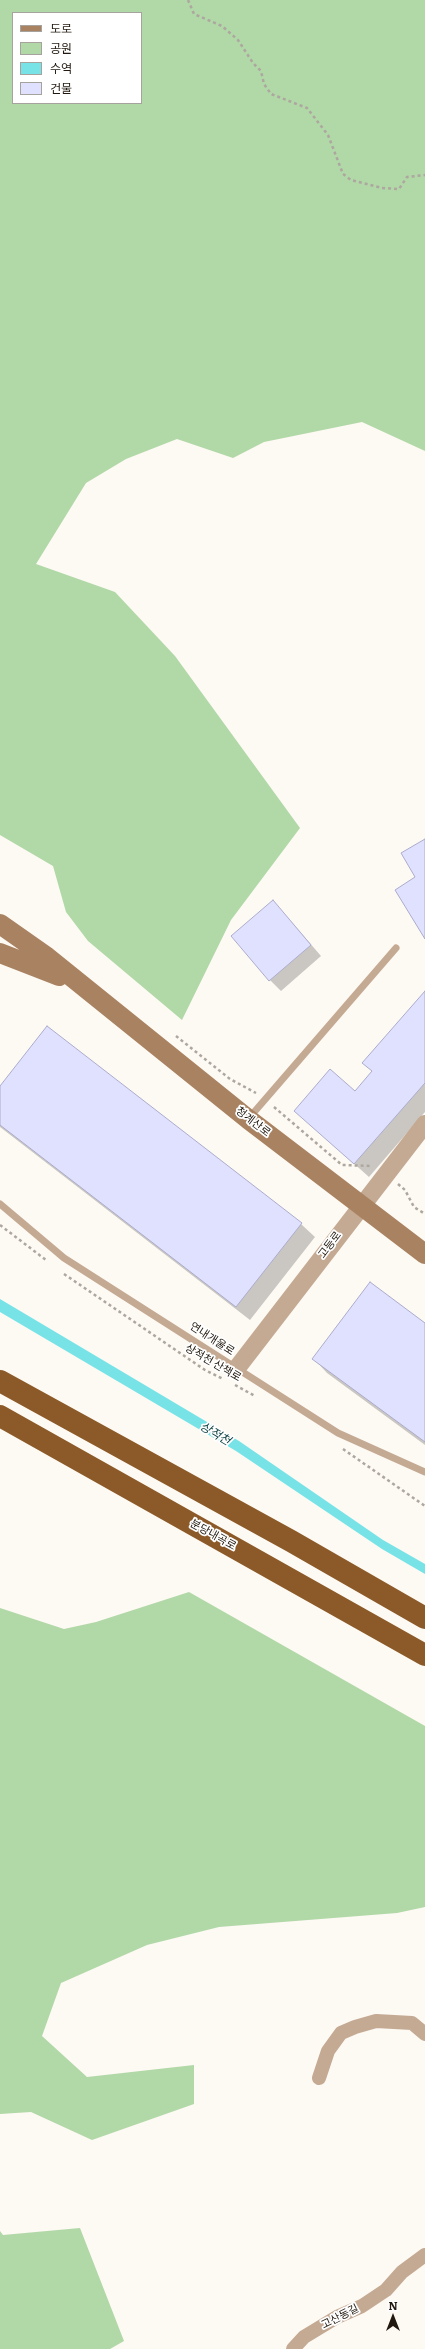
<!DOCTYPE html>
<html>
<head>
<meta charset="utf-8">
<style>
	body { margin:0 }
	#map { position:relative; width:425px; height:2349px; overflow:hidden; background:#fdf9f3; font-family:Literata,"Noto Sans KR",serif }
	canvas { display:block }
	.legend { position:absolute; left:12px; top:12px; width:130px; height:92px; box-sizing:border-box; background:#fff; border:1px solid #a6a39f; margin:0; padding:5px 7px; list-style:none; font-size:12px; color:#21190f }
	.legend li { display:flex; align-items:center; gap:8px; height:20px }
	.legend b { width:20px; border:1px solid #a6a39f }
	.north { position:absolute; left:373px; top:2297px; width:40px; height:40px; -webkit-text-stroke:3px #fff; paint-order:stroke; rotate:0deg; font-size:11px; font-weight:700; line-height:16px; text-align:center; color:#21190f }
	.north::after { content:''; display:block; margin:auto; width:14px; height:18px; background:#21190f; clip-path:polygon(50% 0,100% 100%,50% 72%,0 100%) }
</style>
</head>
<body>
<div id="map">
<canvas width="425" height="2349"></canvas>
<ul class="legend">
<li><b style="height:5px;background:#a98261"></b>도로</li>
<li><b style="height:11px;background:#b1d8a7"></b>공원</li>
<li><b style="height:11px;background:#78e3e7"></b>수역</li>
<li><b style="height:11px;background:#dfe1fe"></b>건물</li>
</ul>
<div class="north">N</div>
</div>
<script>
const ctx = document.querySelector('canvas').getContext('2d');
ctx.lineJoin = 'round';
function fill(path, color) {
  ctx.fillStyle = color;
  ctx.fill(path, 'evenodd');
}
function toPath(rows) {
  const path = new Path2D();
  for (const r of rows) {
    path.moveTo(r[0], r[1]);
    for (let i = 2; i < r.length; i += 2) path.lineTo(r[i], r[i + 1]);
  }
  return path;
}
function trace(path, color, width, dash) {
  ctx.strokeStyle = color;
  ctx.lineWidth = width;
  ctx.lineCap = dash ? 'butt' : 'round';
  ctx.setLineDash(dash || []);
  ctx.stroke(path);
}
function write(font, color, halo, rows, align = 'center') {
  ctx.font = font + ' Literata,"Noto Sans KR",serif';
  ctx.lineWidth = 3.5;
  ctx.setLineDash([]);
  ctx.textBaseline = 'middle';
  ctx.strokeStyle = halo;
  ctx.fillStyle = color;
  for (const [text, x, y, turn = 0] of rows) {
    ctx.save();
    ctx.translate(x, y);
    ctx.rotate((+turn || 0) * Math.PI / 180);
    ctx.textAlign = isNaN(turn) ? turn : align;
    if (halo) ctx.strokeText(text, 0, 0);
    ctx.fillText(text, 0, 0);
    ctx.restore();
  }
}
const green = toPath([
	[0,0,425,0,425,451,362,422,264,442,233,458,177,439,126,459,86,483,36,564,115,592,175,656,300,828,231,920,182,1020,88,941,66,912,53,866,0,835],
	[13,13,141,13,141,103,13,103],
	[189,1592,425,1726,425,1907,397,1913,219,1927,147,1945,61,1983,42,2036,87,2077,194,2065,194,2104,92,2140,31,2112,0,2114,0,1608,64,1629,96,1622],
	[80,2228,124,2341,110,2349,0,2349,0,2231,3,2235]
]);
const water = toPath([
	[0,1299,239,1441,383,1540,425,1564,425,1574,382,1549,236,1451,0,1312]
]);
const shadow = toPath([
	[283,912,321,956,281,991,270,980],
	[425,992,425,1112,369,1177,295,1111,355,1092,373,1072,363,1063],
	[0,1088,301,1224,315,1237,250,1320,0,1127],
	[425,1324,425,1445,327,1373,314,1359]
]);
const building = toPath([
	[425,839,425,939,395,890,415,877,401,853,425,839],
	[273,900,311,945,269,981,231,936,273,900],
	[425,991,425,1083,354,1164,294,1111,330,1069,355,1091,372,1071,362,1063,425,991],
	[47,1026,302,1223,236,1307,0,1125,0,1086,47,1026],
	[370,1282,425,1323,425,1442,312,1359,370,1282]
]);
const path = toPath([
	[188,0,194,14,222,26,238,40,253,63,261,71,264,84,271,94,307,108,328,135,343,174,351,180,382,188,399,189,407,177,425,175],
	[176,1036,230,1079,256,1093],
	[274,1107,342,1165,372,1166],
	[398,1184,405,1190,414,1207,425,1214],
	[0,1225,46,1260],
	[64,1274,205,1370,223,1379],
	[235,1385,255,1396],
	[343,1449,425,1506]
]);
const service = toPath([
	[249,1118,396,948],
	[0,1204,64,1258,338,1433,425,1472]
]);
const minor = toPath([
	[319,2078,328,2051,341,2033,355,2027,376,2021,412,2023,425,2034],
	[293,2349,304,2337,337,2317,362,2306,386,2290,402,2272,425,2255]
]);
const tertiary = toPath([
	[237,1368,425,1124]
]);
const secondary = toPath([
	[0,924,47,957,248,1119,425,1254],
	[0,953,59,976]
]);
const trunk = toPath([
	[0,1381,291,1541,425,1618],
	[0,1416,425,1655]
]);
const streetNames = [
	["청계산로",253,1122,38],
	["고등로",330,1245,-53],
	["연내개울로",212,1339,33],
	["상적천 산책로",213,1363,30],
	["분당내곡로",213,1535,29],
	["고산동길",340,2317,-27]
];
const waterNames = [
	["상적천",215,1434,31]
];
fill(green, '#b1d8a7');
fill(water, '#78e3e7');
fill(shadow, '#0003');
fill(building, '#dfe1fe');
trace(building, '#abaccb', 1);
trace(path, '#ada7a0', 2.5, [3, 3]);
trace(service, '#c4a993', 7);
trace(minor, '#c4a993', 14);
trace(tertiary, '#c4a993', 18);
trace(secondary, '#a98261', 20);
trace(trunk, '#8c5a28', 22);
write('11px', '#21190f', '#fff', streetNames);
write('italic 12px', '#0a3e40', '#fff', waterNames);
</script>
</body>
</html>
